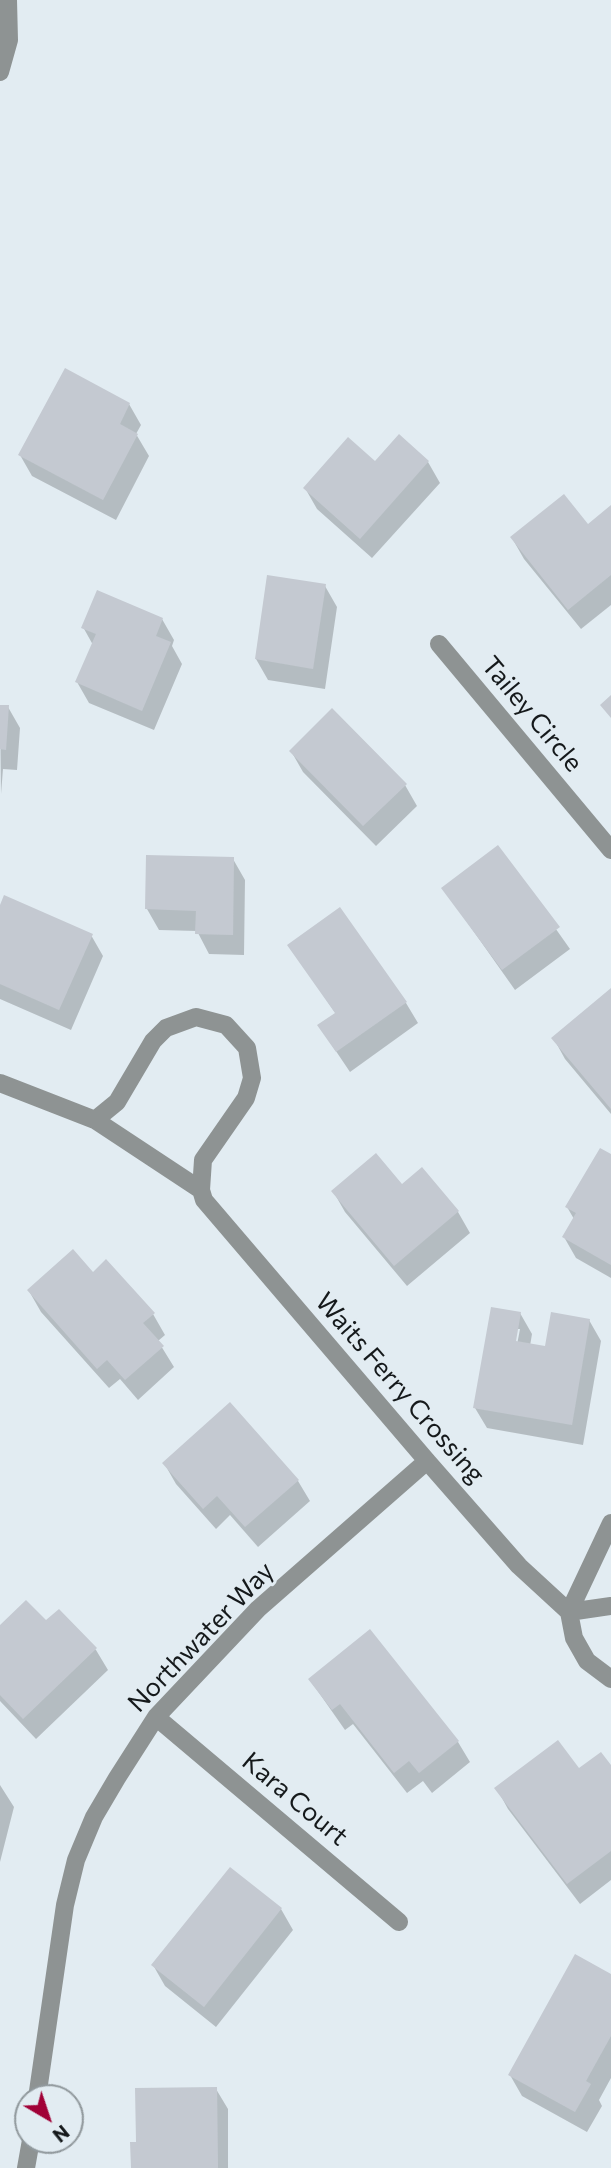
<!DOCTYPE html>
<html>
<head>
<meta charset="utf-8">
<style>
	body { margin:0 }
	#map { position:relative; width:611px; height:2168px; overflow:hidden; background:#e2ecf2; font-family:Commissioner,sans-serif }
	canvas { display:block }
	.north { position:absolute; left:14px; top:2084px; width:70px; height:70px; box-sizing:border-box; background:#e2ecf2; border:2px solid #90989c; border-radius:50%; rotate:141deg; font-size:19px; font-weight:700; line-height:28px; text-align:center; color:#15191b }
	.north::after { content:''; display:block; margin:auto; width:24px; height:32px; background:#a10137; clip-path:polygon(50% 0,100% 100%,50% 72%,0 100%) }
</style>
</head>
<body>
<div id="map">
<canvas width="611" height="2168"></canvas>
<div class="north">N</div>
</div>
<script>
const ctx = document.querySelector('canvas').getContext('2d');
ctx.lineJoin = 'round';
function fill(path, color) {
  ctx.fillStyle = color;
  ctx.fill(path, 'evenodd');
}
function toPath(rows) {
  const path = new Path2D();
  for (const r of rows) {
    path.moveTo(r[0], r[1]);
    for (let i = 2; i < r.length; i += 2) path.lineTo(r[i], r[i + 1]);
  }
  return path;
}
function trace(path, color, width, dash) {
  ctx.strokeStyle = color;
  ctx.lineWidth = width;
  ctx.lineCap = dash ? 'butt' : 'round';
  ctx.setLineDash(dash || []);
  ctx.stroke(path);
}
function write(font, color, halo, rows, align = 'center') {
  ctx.font = font + ' Commissioner,sans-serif';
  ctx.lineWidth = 6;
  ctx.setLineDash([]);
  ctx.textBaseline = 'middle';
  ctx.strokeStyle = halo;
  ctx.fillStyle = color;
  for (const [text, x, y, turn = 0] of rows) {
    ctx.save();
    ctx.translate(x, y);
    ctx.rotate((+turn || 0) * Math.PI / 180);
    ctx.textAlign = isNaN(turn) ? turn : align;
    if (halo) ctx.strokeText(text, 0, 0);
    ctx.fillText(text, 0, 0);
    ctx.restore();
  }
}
const shadow = toPath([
	[129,404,141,425,136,434,149,456,116,520,32,476,20,455],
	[428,462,440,483,372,558,317,509,305,488,375,463],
	[611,507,611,605,581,629,524,559,512,538,588,526],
	[325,586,337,607,325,689,268,680,256,659],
	[162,619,174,640,172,646,182,664,154,730,89,703,77,682,93,645,83,627],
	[0,706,8,707,20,728,17,770,3,769,1,794],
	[291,751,405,785,417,806,376,846,303,772],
	[498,847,570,949,515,990,443,888],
	[233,859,245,880,244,955,209,954,197,931,159,930,147,909],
	[0,909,91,935,103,956,71,1030,0,999],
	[289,945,406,1003,418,1023,350,1072,319,1026,336,1014],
	[611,990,611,1114,565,1059,554,1039],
	[611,1156,611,1278,576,1258,564,1237,574,1219,567,1207],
	[421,1170,458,1212,470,1233,407,1286,345,1212,333,1191,401,1186],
	[29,1291,153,1314,165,1335,158,1341,174,1367,138,1400,120,1379,109,1388,41,1312],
	[520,1313,532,1334,530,1346,547,1348,589,1320,601,1341,583,1445,487,1428,475,1408],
	[516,1329,520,1329,516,1350,513,1350],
	[164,1463,298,1481,310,1501,258,1547,230,1515,216,1529,176,1484],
	[59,1611,96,1650,108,1670,36,1739,0,1701,0,1627,46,1623],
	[310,1680,458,1742,470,1762,432,1793,423,1781,407,1793,353,1724,345,1730],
	[611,1768,611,1880,580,1904,508,1809,497,1789,578,1770],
	[0,1785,14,1807,0,1862],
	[230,1869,281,1909,293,1930,216,2027,165,1986,153,1965],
	[611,1976,611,2078,599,2100,602,2106,587,2132,522,2096,510,2075],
	[216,2089,228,2109,228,2168,132,2168,138,2144]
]);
const building = toPath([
	[65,368,130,403,120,424,138,434,103,500,18,455],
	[399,434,429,461,360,539,303,488,348,437,375,461],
	[564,494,588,524,611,505,611,575,568,610,510,537],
	[267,575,326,584,313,669,255,659],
	[97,590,163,618,156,636,171,642,142,711,75,682,96,634,81,628],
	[611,695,611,718,600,705],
	[0,705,9,705,6,750,0,749],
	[332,708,407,784,363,826,289,751],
	[498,845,560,927,502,970,441,888],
	[146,855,234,857,233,935,195,934,196,911,145,909],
	[4,895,93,934,59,1010,0,984,0,905],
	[340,907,407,1002,336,1052,317,1025,335,1013,287,945],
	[611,988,611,1109,551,1038],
	[600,1148,611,1154,611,1265,562,1237,576,1213,565,1207],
	[376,1153,402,1184,422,1167,459,1211,394,1266,331,1191],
	[73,1249,93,1272,106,1259,155,1313,143,1323,164,1346,125,1380,107,1360,97,1369,27,1290],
	[491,1307,521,1312,516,1341,545,1346,551,1312,590,1319,572,1425,473,1408],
	[230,1402,299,1480,245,1527,217,1496,203,1509,162,1463],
	[26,1600,46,1620,59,1609,97,1648,23,1719,0,1695,0,1625],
	[370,1629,459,1741,419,1773,409,1761,394,1773,340,1704,332,1710,308,1679],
	[558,1740,579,1768,601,1752,611,1765,611,1851,567,1884,494,1788],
	[230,1867,282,1908,204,2007,151,1965],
	[575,1954,611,1974,611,2036,586,2081,591,2084,575,2112,508,2075],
	[217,2087,218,2168,131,2168,130,2142,136,2142,135,2088]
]);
const lane = toPath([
	[0,72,9,40,8,0]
]);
const street = toPath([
	[439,644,611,850],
	[0,1083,95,1120,201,1190,204,1200,427,1461,519,1566,569,1612,574,1638,587,1661,611,1679],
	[95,1120,117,1102,153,1041,166,1028,196,1017,226,1025,247,1048,252,1078,246,1098,203,1160,201,1190],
	[569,1612,611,1523],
	[569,1612,611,1606],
	[156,1717,399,1922],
	[37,2098,65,1905,76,1860,94,1817,117,1778,156,1717,258,1609,427,1461],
	[26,2168,31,2140]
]);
const streetNames = [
	["Tailey Circle",532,714,50],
	["Waits Ferry Crossing",400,1388,49],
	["Northwater Way",201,1637,-46],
	["Kara Court",295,1799,40]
];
fill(shadow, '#0003');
fill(building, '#c4c9d1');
trace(lane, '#8e9393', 18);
trace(street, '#8e9393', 18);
write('26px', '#15191b', '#e2ecf2', streetNames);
</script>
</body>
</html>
